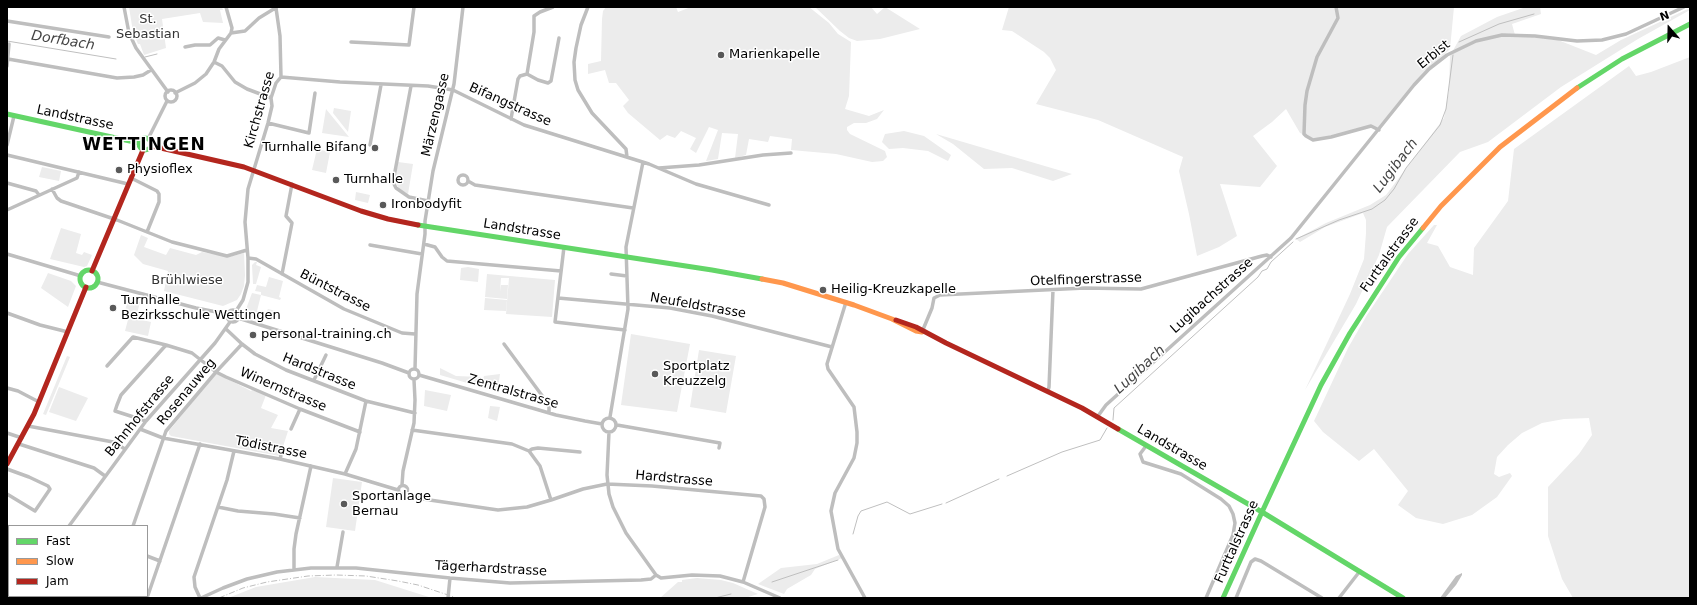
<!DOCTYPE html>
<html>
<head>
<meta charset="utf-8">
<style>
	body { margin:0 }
	#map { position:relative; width:1697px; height:605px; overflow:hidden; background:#fff; font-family:"DejaVu Sans",sans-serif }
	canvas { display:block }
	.frame { position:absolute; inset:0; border:8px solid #000; pointer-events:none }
	.legend { position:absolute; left:8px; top:525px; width:140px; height:72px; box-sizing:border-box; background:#fff; border:1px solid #999; margin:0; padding:5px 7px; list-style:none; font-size:12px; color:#000 }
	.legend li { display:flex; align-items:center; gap:8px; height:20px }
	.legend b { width:20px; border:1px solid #999 }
	.north { position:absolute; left:1649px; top:8px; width:40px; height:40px; -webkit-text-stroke:3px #fff; paint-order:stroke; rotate:340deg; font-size:11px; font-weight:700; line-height:16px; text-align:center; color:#000 }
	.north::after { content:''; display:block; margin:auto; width:14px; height:18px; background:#000; clip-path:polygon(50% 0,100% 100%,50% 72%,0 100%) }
</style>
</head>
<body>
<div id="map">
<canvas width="1697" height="605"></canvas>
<div class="frame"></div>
<ul class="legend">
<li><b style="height:5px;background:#63d668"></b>Fast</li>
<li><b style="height:5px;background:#ff974d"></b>Slow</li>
<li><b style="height:5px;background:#b3261e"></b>Jam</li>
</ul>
<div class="north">N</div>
</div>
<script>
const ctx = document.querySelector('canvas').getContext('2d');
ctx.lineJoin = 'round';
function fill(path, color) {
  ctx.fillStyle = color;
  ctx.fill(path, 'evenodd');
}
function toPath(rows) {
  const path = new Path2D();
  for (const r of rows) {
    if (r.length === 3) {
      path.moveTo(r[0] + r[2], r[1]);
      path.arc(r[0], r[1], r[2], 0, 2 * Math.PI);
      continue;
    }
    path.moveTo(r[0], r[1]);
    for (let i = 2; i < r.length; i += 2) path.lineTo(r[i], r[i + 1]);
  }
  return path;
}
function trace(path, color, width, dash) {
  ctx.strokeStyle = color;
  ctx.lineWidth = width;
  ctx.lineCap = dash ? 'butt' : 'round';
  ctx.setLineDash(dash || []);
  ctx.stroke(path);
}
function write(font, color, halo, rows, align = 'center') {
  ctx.font = font + ' "DejaVu Sans",sans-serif';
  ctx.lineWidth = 3;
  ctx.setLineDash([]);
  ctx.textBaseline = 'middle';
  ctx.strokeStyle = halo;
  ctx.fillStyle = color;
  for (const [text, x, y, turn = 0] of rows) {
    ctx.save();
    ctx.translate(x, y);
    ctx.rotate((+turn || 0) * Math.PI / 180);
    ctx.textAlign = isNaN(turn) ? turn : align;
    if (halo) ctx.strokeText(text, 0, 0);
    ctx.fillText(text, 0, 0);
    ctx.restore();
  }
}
const green = toPath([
	[129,7,222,7,223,10,220,10,223,23,203,22,200,13,162,19,166,48,144,55,140,44,138,44,133,32],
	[606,7,676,7,678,12,691,7,809,7,829,23,838,34,851,42,849,96,845,109,869,116,884,110,877,119,866,123,854,123,847,127,847,130,850,134,885,151,887,157,883,161,872,162,836,154,791,150,792,139,770,136,768,142,749,139,746,155,735,158,738,134,722,133,718,159,706,161,718,130,709,127,696,153,690,149,696,138,681,131,675,138,667,135,660,140,628,113,623,106,629,100,616,83,609,83,605,70,588,74,588,64,601,61,602,19,603,11],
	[815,7,871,7,877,14,885,7,920,29,880,39,857,41,849,38,840,31],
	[1009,7,1454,7,1450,49,1428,69,1377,129,1371,126,1336,135,1315,139,1300,133,1286,109,1272,122,1253,136,1277,166,1260,187,1220,184,1237,236,1219,247,1197,256,1189,214,1179,171,1183,157,1098,120,1036,104,1056,70,1050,58,1044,52,1012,31,1002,30],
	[1526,7,1540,7,1541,14,1512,24,1515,35,1558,40,1596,55,1621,40,1690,8,1690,10,1638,39,1561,87,1488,142,1460,152,1387,227,1379,255,1356,304,1305,390,1350,294,1364,259,1366,233,1366,220,1363,213,1325,227,1300,242,1296,239,1326,223,1370,205,1386,195,1444,118,1449,91,1450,56,1461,36,1497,17],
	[1690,57,1690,598,1573,598,1562,579,1548,536,1548,487,1579,454,1592,435,1589,418,1564,419,1542,423,1522,433,1508,445,1497,457,1494,474,1499,477,1510,473,1512,476,1497,497,1472,515,1443,524,1416,518,1398,505,1408,491,1374,449,1359,461,1323,432,1314,421,1348,348,1367,315,1408,254,1434,225,1437,225,1427,243,1438,246,1450,267,1473,275,1474,248,1508,201,1514,149,1629,66,1636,76,1651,72],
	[334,108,351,111,348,132,333,113],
	[326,109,349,137,322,133],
	[904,131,924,136,951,155,948,161,928,151,903,148,889,149,882,142,885,134],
	[936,134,1072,174,1053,181,1012,168,984,169,953,144],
	[317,149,330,152,326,173,312,170],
	[398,162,413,164,408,194,400,190,395,182],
	[42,167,61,171,59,181,39,177],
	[356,192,370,195,368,203,355,200],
	[61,228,81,234,76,253,82,255,84,252,92,255,87,266,84,267,50,259],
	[141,235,148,238,144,247,166,255,170,248,196,255,202,252,229,257,244,253,245,275,244,286,241,294,237,300,223,306,164,291,168,271,143,264,134,255],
	[255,262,257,262,256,265,261,267,256,284,253,284,252,265],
	[468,267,479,269,478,282,460,280,461,268],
	[48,273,71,281,76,286,68,307,41,288],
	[487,274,555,280,552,317,506,314,509,278,501,278,500,292,501,285,508,285,507,299,485,297],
	[269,277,283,281,279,297,281,298,280,300,261,295,257,311,265,314,268,309,276,311,261,319,251,316,246,309,252,293,261,295,261,292,255,291,257,285,266,287],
	[485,298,507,300,506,311,484,310],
	[128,299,140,302,136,318,133,317,135,309,133,318,151,322,148,336,125,331,129,316,124,315],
	[631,334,690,344,677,412,621,405],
	[699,350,736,356,726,413,690,407],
	[67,356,70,357,46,415,43,414],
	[440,368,456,376,481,377,480,385,498,389,498,392,440,375],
	[216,373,251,391,252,390,266,395,261,408,278,415,271,428,288,431,280,456,171,436,169,434,169,431],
	[500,374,498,388,482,383,484,376],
	[59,387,88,398,76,421,49,412],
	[425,390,451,395,447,411,424,406],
	[490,406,500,407,497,421,488,418],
	[333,478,362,482,355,531,326,527],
	[839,555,842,558,815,569,811,575,787,589,784,594,758,584,781,568,817,564],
	[315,577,375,580,432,598,228,598,256,587],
	[697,578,721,580,733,583,758,594,745,598,660,598,678,582,682,582,682,580]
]);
const water = toPath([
	[1462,573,1462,575,1456,585,1445,598,1440,598,1456,576]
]);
const stream = toPath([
	[7,41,116,59],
	[1459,42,1499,24,1534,14],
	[145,57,157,54],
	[1296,239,1339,220,1372,209,1385,200,1394,189,1406,168,1440,125,1446,109,1453,55],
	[1113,420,1114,408,1258,277,1262,271,1267,269,1271,262,1293,242],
	[1007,476,1062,452,1100,440,1107,428],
	[946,503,999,479],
	[853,534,858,516,861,511,887,502,910,514,942,504],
	[772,582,838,560],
	[715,598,731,594]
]);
const street = toPath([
	[124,7,129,33,136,48,168,92],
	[588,7,581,25,576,48,574,62,575,80,578,90,592,113,626,149,627,157],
	[1336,7,1338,18,1317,57,1307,91,1305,105,1304,134,1306,136,1313,140,1331,137,1371,126,1379,130],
	[7,21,109,37],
	[231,33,245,31,259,18,277,7],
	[351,42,409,45,414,7],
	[185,47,195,45,210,45,218,38,225,40],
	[8,59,117,78,134,77,143,75,151,70],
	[214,62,222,66,235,82,247,89,271,98],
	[7,66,9,44],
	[527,74,534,32,534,16,540,12,553,7],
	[527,74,538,80,548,83,551,81,559,38],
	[281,77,340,82,428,86,453,90,524,125,649,164,696,184,769,205],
	[411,86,393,182,396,188,409,197,428,201],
	[171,96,6],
	[175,93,195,83,206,74,214,62,219,49,231,33,232,28,226,7],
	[511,119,518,79,520,76,527,74],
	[268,123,309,133,315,93],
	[148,139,167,101],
	[7,145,14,116],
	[370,145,381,85],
	[7,155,128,184],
	[659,168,699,165,763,155,791,153],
	[463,180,5],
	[131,178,157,191,159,194,159,202,147,232],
	[468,181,475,185,633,208],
	[7,183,36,191,39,195],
	[52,189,57,198,61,201,117,220,172,242,227,256,247,250],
	[7,210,77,178,79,172],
	[424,244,435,247,442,257,447,261,561,271],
	[370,245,422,254],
	[564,247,555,322,625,330],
	[7,254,81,276],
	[248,258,256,259,344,309,402,333,415,334],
	[282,274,292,223,286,216,292,184],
	[611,274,627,276],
	[97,282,196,308,227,314],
	[558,298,670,308,712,316,832,347],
	[846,302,827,364,828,369,854,407,857,432,857,443,854,458,835,493,831,511,838,549,865,598],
	[233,316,6],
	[236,311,243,300,248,282,248,258,245,222,248,189,268,123,272,106,271,98,276,83,281,77,280,36,276,8],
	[7,313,40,325,68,332],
	[238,318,382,363,409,373],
	[226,329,242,344,255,354,286,370,366,401,415,413],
	[922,332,932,308,934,298,940,295,1085,288,1141,289,1262,256,1267,255,1271,257],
	[504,344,549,405,549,413],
	[107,366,133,337,166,345,192,353,216,372,226,377,300,409,360,432],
	[414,374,5],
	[415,369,417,294,425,234,425,221,433,171,454,84,463,7],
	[419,375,556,415,585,421,602,424],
	[314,380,326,355],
	[7,388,18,391,39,402],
	[1048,391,1049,387,1053,290],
	[1098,416,1106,405,1291,238,1414,85,1429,69,1447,55,1476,41,1502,35,1535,36,1577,41,1602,40,1626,34,1684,7],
	[610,417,628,309,626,247,643,162],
	[609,425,7],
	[146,421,115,411,117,405,121,395,166,345],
	[617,425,720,443,719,448],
	[28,426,113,442,125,449],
	[140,429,163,438,280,459,345,474,398,490],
	[291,429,300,409],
	[412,430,512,444,529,451,540,466,551,500,583,489,607,484,652,486,761,496,764,499,765,507,743,582],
	[609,432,607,475,609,494,613,507,626,533,656,575,661,578,692,575,720,576,743,582,780,598],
	[7,433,22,438],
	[19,444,94,468,105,476],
	[1146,446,1140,454,1143,462,1181,474,1221,499,1229,506,1233,514,1235,523,1233,535,1206,598],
	[529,451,532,449,538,448,580,452],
	[280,459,283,448],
	[7,469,29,477,48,486,50,489,35,511,7,494],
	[345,474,356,449,366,401],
	[402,485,403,471,414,423,415,400,414,380],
	[403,490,4.5],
	[406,493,416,498,498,510,527,507,551,500],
	[218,507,238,511,274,514,300,518],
	[7,526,9,527],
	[69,526,146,421,215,343,230,322],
	[133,526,166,431,216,372,242,344],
	[147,556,160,561],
	[337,567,343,532],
	[294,570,294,549,296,534,311,466],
	[52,596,56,598],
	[7,597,9,598],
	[16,598,18,596],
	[107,598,108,596],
	[147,598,200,444],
	[200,598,195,587,194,577,227,480,234,451],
	[201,598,223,588,247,579,277,572,311,568,356,568,450,578,510,583,641,580,651,579,656,575],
	[448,598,450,578],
	[1236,598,1251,562,1255,559,1261,561,1322,598],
	[1339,598,1360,571]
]);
const fast = toPath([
	[1577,88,1622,59,1690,24],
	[7,114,139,143],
	[145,144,6],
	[418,225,712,270,762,279],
	[89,279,9],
	[1118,429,1262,512,1403,598],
	[1262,512,1321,385,1350,333,1399,257,1423,228],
	[1223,598,1262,512]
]);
const slow = toPath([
	[1423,228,1441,206,1500,147,1577,88],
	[762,279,783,283,854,305,892,319,916,331,922,332]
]);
const jam = toPath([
	[152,146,244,167,361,211,388,219,418,225],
	[92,271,143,150],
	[896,320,916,327,946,343,1082,408,1118,429],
	[7,464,34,414,86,287]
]);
const rail = toPath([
	[219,598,243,588,267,582,308,576,336,575,366,576,398,581,418,585,457,598]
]);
const markers = [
	[721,55,4,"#595959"],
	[375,148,4,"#595959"],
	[119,170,4,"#595959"],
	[336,180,4,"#595959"],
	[383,205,4,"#595959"],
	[823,290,4,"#595959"],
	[113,308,4,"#595959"],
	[253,335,4,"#595959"],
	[655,374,4,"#595959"],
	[344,504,4,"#595959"]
];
const parkNames = [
	["St.",148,20],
	["Sebastian",148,35],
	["Brühlwiese",187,281]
];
const poiNames = [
	["Marienkapelle",729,55],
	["Turnhalle Bifang",367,148,"right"],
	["Physioflex",127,170],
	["Turnhalle",344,180],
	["Ironbodyfit",391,205],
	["Heilig-Kreuzkapelle",831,290],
	["Turnhalle",121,301],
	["Bezirksschule Wettingen",121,316],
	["personal-training.ch",261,335],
	["Sportplatz",663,367],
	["Kreuzzelg",663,382],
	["Sportanlage",352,497],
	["Bernau",352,512]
];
const streetNames = [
	["Erbist",1434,55,-39],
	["Bifangstrasse",510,105,24],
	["Kirchstrasse",260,110,-74],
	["Märzengasse",436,115,-77],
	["Landstrasse",75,118,12],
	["Landstrasse",522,230,9],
	["Furttalstrasse",1390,255,-54],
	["Otelfingerstrasse",1086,280,-2],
	["Büntstrasse",335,291,27],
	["Lugibachstrasse",1212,296,-42],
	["Neufeldstrasse",698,306,10],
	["Hardstrasse",319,372,22],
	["Winernstrasse",283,390,23],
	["Rosenauweg",187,392,-50],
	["Zentralstrasse",513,392,16],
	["Bahnhofstrasse",140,416,-51],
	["Tödistrasse",271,448,11],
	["Landstrasse",1172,448,30],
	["Hardstrasse",674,479,5],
	["Furttalstrasse",1237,542,-66],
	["Tägerhardstrasse",491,569,3]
];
const waterNames = [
	["Dorfbach",63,41,9],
	["Lugibach",1396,166,-53],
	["Lugibach",1140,370,-43]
];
const districtNames = [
	["WETTINGEN",144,146]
];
fill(green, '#ececec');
fill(water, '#bfbfbf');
trace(stream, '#bfbfbf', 1);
trace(street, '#bebebe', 3.5);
trace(fast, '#63d668', 5);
trace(slow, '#ff974d', 5);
trace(jam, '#b3261e', 5);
trace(rail, '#bebebe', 1, [6, 2, 1, 2]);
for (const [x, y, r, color] of markers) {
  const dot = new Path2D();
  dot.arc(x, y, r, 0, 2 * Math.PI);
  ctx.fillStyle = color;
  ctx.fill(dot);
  trace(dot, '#fff', 1.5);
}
write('13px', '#333', '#fff', parkNames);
write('13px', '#000', '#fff', poiNames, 'left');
write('13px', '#000', '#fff', streetNames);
write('italic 14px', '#444', '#fff', waterNames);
ctx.letterSpacing = '1px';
write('bold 17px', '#000', '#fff', districtNames);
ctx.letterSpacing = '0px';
</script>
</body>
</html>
